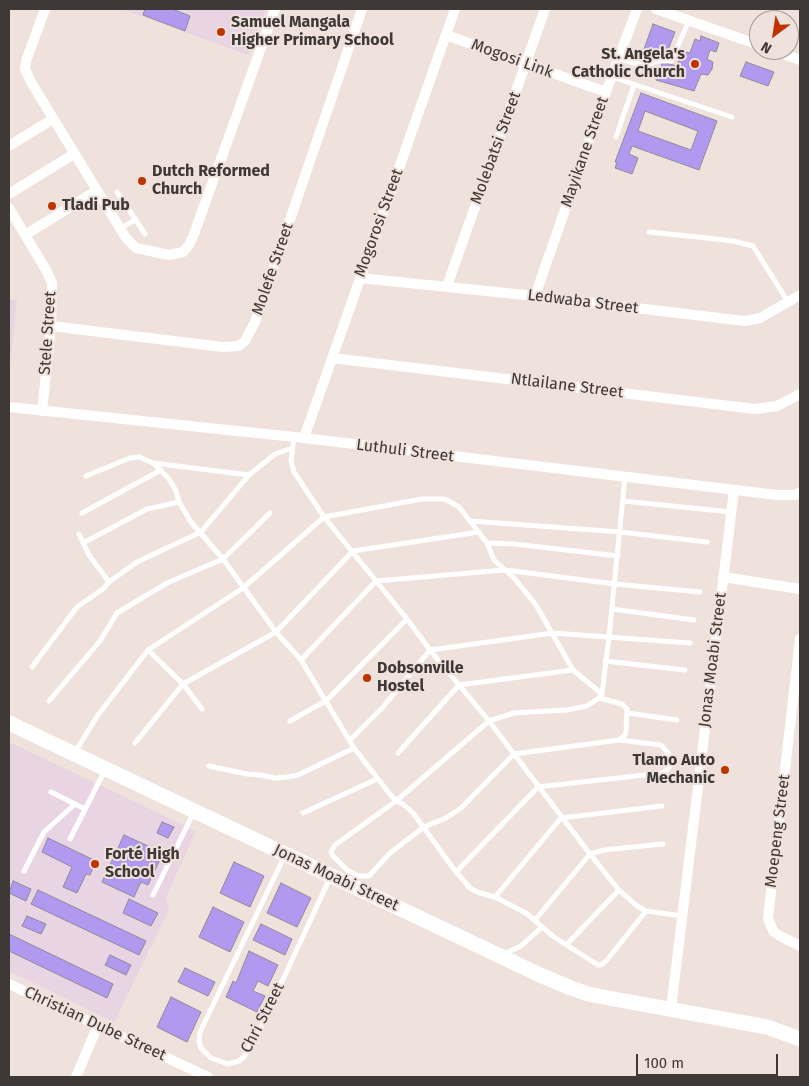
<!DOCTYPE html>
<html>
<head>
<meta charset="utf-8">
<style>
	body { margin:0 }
	#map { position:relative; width:809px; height:1086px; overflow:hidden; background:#efe1db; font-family:"Fira Sans",sans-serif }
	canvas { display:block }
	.frame { position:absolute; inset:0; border:10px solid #3e3836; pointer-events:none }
	.north { position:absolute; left:749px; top:10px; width:50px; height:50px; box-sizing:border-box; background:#efe1db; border:1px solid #a89d99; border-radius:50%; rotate:211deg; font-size:14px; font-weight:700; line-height:20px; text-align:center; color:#3e3836 }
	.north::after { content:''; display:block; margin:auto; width:18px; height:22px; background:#bd3400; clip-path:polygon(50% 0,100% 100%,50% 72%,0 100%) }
	.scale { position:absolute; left:636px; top:1054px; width:142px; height:22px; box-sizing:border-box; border:2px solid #3e3836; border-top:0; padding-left:6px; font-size:15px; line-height:18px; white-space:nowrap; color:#3e3836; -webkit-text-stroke:4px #efe1db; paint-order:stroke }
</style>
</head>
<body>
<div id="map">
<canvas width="809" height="1086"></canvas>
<div class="frame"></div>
<div class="north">N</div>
<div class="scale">100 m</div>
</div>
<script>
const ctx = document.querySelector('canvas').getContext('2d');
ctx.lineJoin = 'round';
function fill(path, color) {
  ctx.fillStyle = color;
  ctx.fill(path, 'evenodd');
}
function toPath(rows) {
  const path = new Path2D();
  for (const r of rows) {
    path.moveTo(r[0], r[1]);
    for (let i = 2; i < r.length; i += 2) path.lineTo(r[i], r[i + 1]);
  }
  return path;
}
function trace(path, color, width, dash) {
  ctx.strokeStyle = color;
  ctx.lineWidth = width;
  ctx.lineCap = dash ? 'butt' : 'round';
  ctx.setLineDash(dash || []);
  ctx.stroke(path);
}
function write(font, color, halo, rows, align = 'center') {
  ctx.font = font + ' "Fira Sans",sans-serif';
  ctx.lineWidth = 4;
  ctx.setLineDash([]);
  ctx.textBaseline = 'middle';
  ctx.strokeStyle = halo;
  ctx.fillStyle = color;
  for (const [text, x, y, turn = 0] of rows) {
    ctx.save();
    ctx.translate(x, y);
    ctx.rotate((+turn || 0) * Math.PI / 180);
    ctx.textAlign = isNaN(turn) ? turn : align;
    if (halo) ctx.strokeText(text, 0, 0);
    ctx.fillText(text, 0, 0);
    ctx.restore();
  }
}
const education = toPath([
	[121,9,266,9,249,55],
	[9,299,17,300,9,375],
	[9,742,196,831,166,897,169,910,114,1022,9,971]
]);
const building = toPath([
	[145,9,172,9,190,16,185,31,143,15,145,9],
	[653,24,675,32,664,60,643,52,653,24],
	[701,36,719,43,716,52,710,50,707,59,713,62,712,69,708,75,701,74,694,91,656,80,659,71,661,72,662,62,677,66,682,51,690,53,695,39,700,41,701,36],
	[746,62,774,72,768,86,740,76,746,62],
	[641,93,717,121,699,170,632,146,629,154,638,158,632,174,615,168,617,162,615,162,641,93],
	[645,111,698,131,691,150,638,131,645,111],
	[162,822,174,827,168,838,157,833,162,822],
	[124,835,163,853,148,885,141,882,134,897,102,882,124,835],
	[48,838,96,861,90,875,86,874,77,893,63,887,72,867,42,852,48,838],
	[234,862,264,876,250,907,220,893,234,862],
	[13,881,31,889,26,901,9,893,13,881],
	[281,883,311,898,297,927,267,913,281,883],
	[38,890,146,941,139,955,31,904,38,890],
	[129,899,158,913,151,926,123,913,129,899],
	[213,907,244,922,230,952,199,937,213,907],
	[27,916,46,924,41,934,22,926,27,916],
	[261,924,292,939,285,955,253,940,261,924],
	[9,934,113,984,107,998,9,951,9,934],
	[249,951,278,965,268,986,258,981,253,991,265,996,257,1012,226,997,233,981,236,983,249,951],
	[110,955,131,965,126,975,105,965,110,955],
	[185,968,215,982,208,996,178,982,185,968],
	[171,997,201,1012,187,1042,157,1027,171,997]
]);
const lane = toPath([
	[619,59,646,66,656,61,671,61,689,21],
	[612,77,732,117],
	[616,137,634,85],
	[117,192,145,234],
	[120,229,136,219],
	[649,232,707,238,733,241,753,246,788,302],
	[294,437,291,461,294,472,324,517,407,619,430,650,489,721,590,854,619,890,637,906,646,911,682,916],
	[153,463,169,479,176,491,179,502,191,522,223,559,276,632,301,660,354,748,389,793,396,801,403,804,413,813,456,872,470,888,477,892,495,897,526,913,554,937,598,965,601,965,607,960,646,911],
	[86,476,130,458,139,457,153,463,249,475],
	[623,501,731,512],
	[82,513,161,470],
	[471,521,620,532,707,542],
	[79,534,89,555,109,582],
	[83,543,147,509,179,502],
	[487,543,514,544,618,556],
	[612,609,694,620],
	[148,650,183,684,202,709],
	[301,660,376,581,505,570,615,584,700,592],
	[605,661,685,670],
	[32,667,77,607,103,589,109,582,137,562,201,532,249,475,275,454,292,448],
	[599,698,622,704,627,709,626,732,625,735,619,740,514,754,461,808,446,818,424,827,390,853,369,876,358,876,347,870,333,856,331,852,335,845,396,801,489,721,514,713,567,710,587,706,599,698,602,694,609,637,625,477],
	[49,701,100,641,117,613,167,583,223,559,270,513],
	[628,713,677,720],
	[290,721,327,700,407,619],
	[350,740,383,707,430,650,553,633,690,643],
	[135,743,183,684,276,632,353,551,479,532],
	[75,752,98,715,148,650,243,588,324,517,422,499,445,499,459,507,487,543,494,560,515,579,536,605,573,670,602,694],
	[398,753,459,685,573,670],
	[209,766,247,774,261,775,275,778,287,777,298,775,354,748],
	[51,792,85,809],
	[303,813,377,779],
	[70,839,105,770],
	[285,855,200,1032,199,1041,201,1048,211,1058,228,1064,239,1061,244,1057,260,1029,330,878],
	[24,871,44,832,75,804],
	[456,872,538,787,662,773,666,771,670,766,671,760,669,754,661,745,619,740],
	[153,895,194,812],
	[495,897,561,818,662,806],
	[535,920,590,854,604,850,663,844],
	[567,944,619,890],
	[504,954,521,946,542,927]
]);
const street = toPath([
	[45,9,26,61,25,69,31,82,126,238,136,248,169,255,183,252,189,245,194,234,275,9],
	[656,9,759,45],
	[446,35,606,92],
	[772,50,800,60],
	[9,146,53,119],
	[9,194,74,154],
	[9,208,46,270,52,283,51,326,42,411],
	[25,235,96,191],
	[360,278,535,296,745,321,760,318,800,295],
	[447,286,545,9],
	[535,296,606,92,637,9],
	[51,326,223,347,239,346,245,341,255,322,362,9],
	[332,358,755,409,777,406,800,394],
	[9,407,304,438,777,495,795,495,800,492],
	[304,438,455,9],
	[723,577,800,589],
	[800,639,768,918,773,931,780,936,800,946],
	[9,984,208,1077],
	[671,1009,734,490],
	[76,1077,98,1025]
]);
const secondary = toPath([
	[9,723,540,975,571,988,588,994,614,999,767,1027,800,1039]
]);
const markers = [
	[221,32,5,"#bd3400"],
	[695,64,5,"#bd3400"],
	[142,181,5,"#bd3400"],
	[52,206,5,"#bd3400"],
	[367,678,5,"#bd3400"],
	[725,770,5,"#bd3400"],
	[95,864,5,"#bd3400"]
];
const poiNames = [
	["Samuel Mangala",231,23],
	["Higher Primary School",231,41],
	["St. Angela's",685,55,"right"],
	["Catholic Church",685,73,"right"],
	["Dutch Reformed",152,172],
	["Church",152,190],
	["Tladi Pub",62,206],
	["Dobsonville",377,669],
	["Hostel",377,687],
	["Tlamo Auto",715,761,"right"],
	["Mechanic",715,779,"right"],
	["Forté High",105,855],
	["School",105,873]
];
const streetNames = [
	["Mogosi Link",512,59,20],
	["Molebatsi Street",496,148,-70],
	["Mayikane Street",585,152,-71],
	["Mogorosi Street",379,223,-70],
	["Molefe Street",273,269,-71],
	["Ledwaba Street",583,302,7],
	["Stele Street",48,333,-86],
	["Ntlailane Street",567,386,7],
	["Luthuli Street",405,451,7],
	["Jonas Moabi Street",713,660,-83],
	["Moepeng Street",778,831,-83],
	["Jonas Moabi Street",336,878,25],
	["Chri Street",263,1018,-63],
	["Christian Dube Street",95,1024,25]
];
fill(education, '#e8d4e2');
fill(building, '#b299f0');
trace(building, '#8e8b97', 1);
trace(lane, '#fff', 5);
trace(street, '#fff', 10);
trace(secondary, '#fff', 15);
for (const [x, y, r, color] of markers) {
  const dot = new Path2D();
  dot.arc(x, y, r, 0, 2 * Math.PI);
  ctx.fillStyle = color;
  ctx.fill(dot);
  trace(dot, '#efe1db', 2);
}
write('bold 16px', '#3e3836', '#efe1db', poiNames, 'left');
write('16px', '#3e3836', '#efe1db', streetNames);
</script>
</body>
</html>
